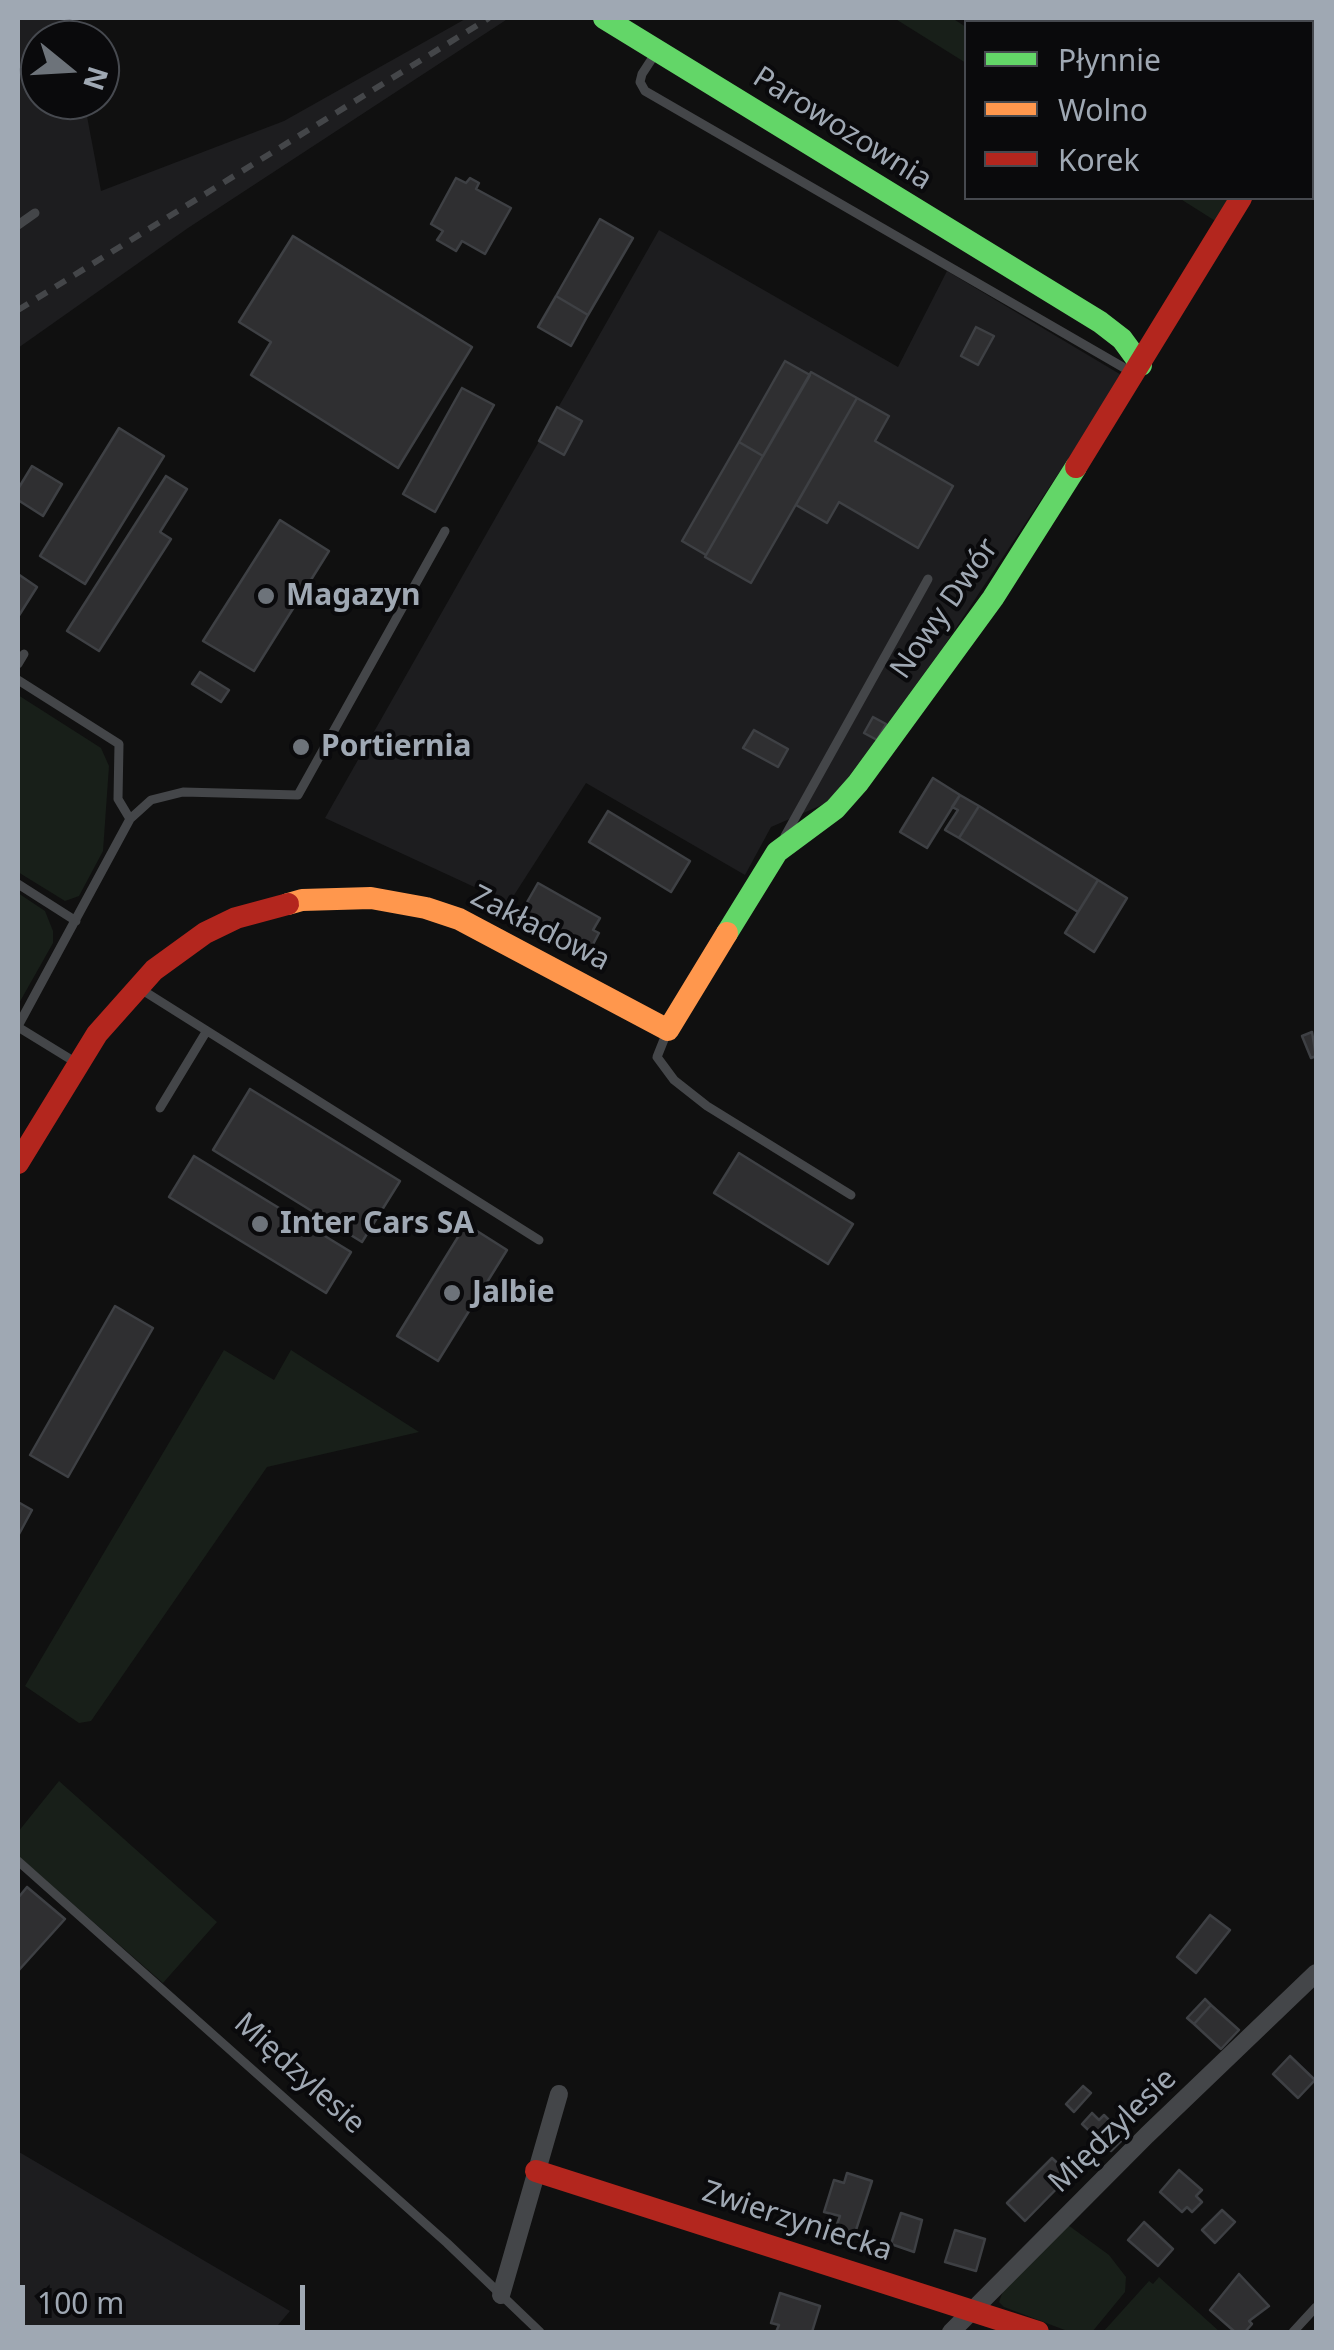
<!DOCTYPE html>
<html>
<head>
<meta charset="utf-8">
<style>
	body { margin:0 }
	#map { position:relative; width:1334px; height:2350px; overflow:hidden; background:#101010; font-family:"Noto Sans",sans-serif }
	canvas { display:block }
	.frame { position:absolute; inset:0; border:20px solid #9fa8b3; pointer-events:none }
	.legend { position:absolute; left:964px; top:20px; width:350px; height:180px; box-sizing:border-box; background:#0a0a0c; border:2px solid #46494f; margin:0; padding:12px 18px; list-style:none; font-size:30px; color:#9fa8b3 }
	.legend li { display:flex; align-items:center; gap:20px; height:50px }
	.legend b { width:50px; border:2px solid #46494f }
	.north { position:absolute; left:20px; top:20px; width:100px; height:100px; box-sizing:border-box; background:#0a0a0c; border:2px solid #46494f; border-radius:50%; rotate:108deg; font-size:28px; font-weight:700; line-height:40px; text-align:center; color:#9fa8b3 }
	.north::after { content:''; display:block; margin:auto; width:35px; height:45px; background:#6d737a; clip-path:polygon(50% 0,100% 100%,50% 72%,0 100%) }
	.scale { position:absolute; left:20px; top:2285px; width:285px; height:45px; box-sizing:border-box; border:5px solid #9fa8b3; border-top:0; padding-left:12px; font-size:30px; line-height:35px; white-space:nowrap; color:#9fa8b3; -webkit-text-stroke:8px #0a0a0c; paint-order:stroke }
</style>
</head>
<body>
<div id="map">
<canvas width="1334" height="2350"></canvas>
<div class="frame"></div>
<ul class="legend">
<li><b style="height:12px;background:#63d668"></b>Płynnie</li>
<li><b style="height:12px;background:#ff974d"></b>Wolno</li>
<li><b style="height:12px;background:#b3261e"></b>Korek</li>
</ul>
<div class="north">N</div>
<div class="scale">100 m</div>
</div>
<script>
const ctx = document.querySelector('canvas').getContext('2d');
ctx.lineJoin = 'round';
function fill(path, color) {
  ctx.fillStyle = color;
  ctx.fill(path, 'evenodd');
}
function toPath(rows) {
  const path = new Path2D();
  for (const r of rows) {
    path.moveTo(r[0], r[1]);
    for (let i = 2; i < r.length; i += 2) path.lineTo(r[i], r[i + 1]);
  }
  return path;
}
function trace(path, color, width, dash) {
  ctx.strokeStyle = color;
  ctx.lineWidth = width;
  ctx.lineCap = dash ? 'butt' : 'round';
  ctx.setLineDash(dash || []);
  ctx.stroke(path);
}
function write(font, color, halo, rows, align = 'center') {
  ctx.font = font + ' "Noto Sans",sans-serif';
  ctx.lineWidth = 8;
  ctx.setLineDash([]);
  ctx.textBaseline = 'middle';
  ctx.strokeStyle = halo;
  ctx.fillStyle = color;
  for (const [text, x, y, turn = 0] of rows) {
    ctx.save();
    ctx.translate(x, y);
    ctx.rotate((+turn || 0) * Math.PI / 180);
    ctx.textAlign = isNaN(turn) ? turn : align;
    if (halo) ctx.strokeText(text, 0, 0);
    ctx.fillText(text, 0, 0);
    ctx.restore();
  }
}
const built = toPath([
	[18,18,69,18,73,40,40,40,40,100,84,100,101,191,284,121,467,18,509,18,188,228,18,348],
	[659,230,898,367,947,271,1123,376,942,649,831,801,771,827,745,875,586,783,509,903,325,818],
	[18,2151,19,2152,290,2311,272,2332,18,2332]
]);
const green = toPath([
	[894,18,952,18,966,27,966,63],
	[1179,198,1231,198,1217,222],
	[18,695,101,748,109,766,103,851,79,896,65,901,18,872],
	[18,893,45,911,53,931,53,943,18,1005],
	[224,1350,274,1380,291,1350,419,1432,267,1467,91,1721,79,1723,25,1686],
	[59,1781,217,1922,163,1983,18,1856,18,1832],
	[1068,2225,1109,2255,1126,2277,1125,2292,1092,2332,1070,2332,1004,2307,999,2302,1003,2291],
	[1159,2277,1220,2332,1103,2332,1149,2281,1153,2284]
]);
const building = toPath([
	[456,178,466,183,470,178,479,183,476,189,511,208,485,254,462,241,456,251,437,240,443,231,431,224,456,178],
	[600,219,633,238,588,315,556,296,600,219],
	[293,236,472,347,398,468,251,375,271,342,239,322,293,236],
	[556,296,588,315,571,346,538,327,556,296],
	[976,327,994,336,978,365,961,356,976,327],
	[785,361,810,375,763,456,739,442,785,361],
	[811,372,857,398,751,583,705,557,811,372],
	[462,388,494,405,435,512,403,494,462,388],
	[857,398,889,416,875,441,953,486,918,548,839,502,827,523,796,505,857,398],
	[557,407,582,421,564,455,539,441,557,407],
	[119,428,164,456,85,584,40,556,119,428],
	[739,442,763,456,706,555,682,541,739,442],
	[32,466,62,484,43,516,18,500,18,489,32,466],
	[166,476,187,489,160,532,171,539,99,651,67,631,166,476],
	[280,520,329,551,254,671,203,641,280,520],
	[18,574,37,587,18,617,18,574],
	[200,672,229,690,221,702,192,684,200,672],
	[873,717,886,724,877,740,864,733,873,717],
	[754,730,788,749,778,767,743,748,754,730],
	[299,737,311,744,304,757,291,749,299,737],
	[933,778,960,795,927,848,900,832,933,778],
	[960,795,979,806,959,838,945,830,958,810,952,807,960,795],
	[979,806,1098,880,1078,912,959,838,979,806],
	[608,811,690,861,671,892,589,842,608,811],
	[1098,880,1127,898,1094,952,1065,933,1098,880],
	[538,883,600,918,593,930,599,933,590,950,522,911,538,883],
	[1312,1032,1316,1056,1311,1058,1302,1036,1312,1032],
	[250,1089,400,1181,362,1242,213,1150,250,1089],
	[739,1153,853,1224,828,1264,714,1193,739,1153],
	[194,1156,351,1252,326,1293,169,1197,194,1156],
	[466,1224,507,1250,438,1361,397,1336,466,1224],
	[115,1306,153,1328,68,1477,30,1455,115,1306],
	[18,1502,32,1510,18,1536,18,1502],
	[27,1887,65,1919,19,1970,18,1898,27,1887],
	[1210,1915,1230,1930,1196,1973,1177,1957,1210,1915],
	[1205,1999,1211,2005,1194,2024,1187,2018,1205,1999],
	[1211,2005,1239,2030,1221,2049,1194,2024,1211,2005],
	[1290,2056,1315,2080,1298,2098,1273,2074,1290,2056],
	[1083,2086,1091,2093,1074,2112,1066,2104,1083,2086],
	[1092,2113,1099,2120,1104,2115,1112,2123,1107,2128,1116,2135,1106,2147,1082,2124,1092,2113],
	[1116,2135,1121,2141,1111,2151,1106,2147,1116,2135],
	[1052,2158,1070,2175,1025,2221,1007,2203,1052,2158],
	[1179,2170,1202,2190,1196,2196,1202,2202,1192,2212,1187,2207,1182,2212,1160,2192,1179,2170],
	[847,2173,872,2181,855,2233,836,2227,840,2216,824,2212,834,2180,844,2183,847,2173],
	[1222,2210,1235,2222,1215,2243,1202,2230,1222,2210],
	[901,2213,922,2220,914,2252,891,2244,901,2213],
	[1144,2222,1173,2249,1158,2266,1128,2240,1144,2222],
	[955,2230,985,2239,976,2271,945,2262,955,2230],
	[1239,2274,1269,2306,1249,2321,1252,2324,1245,2332,1235,2332,1210,2310,1239,2274],
	[780,2293,820,2306,812,2332,776,2332,779,2325,771,2323,780,2293]
]);
const lane = toPath([
	[657,51,642,74,640,82,645,91,1133,373],
	[18,225,35,213],
	[18,664,24,654],
	[18,680,119,744,118,799,130,819],
	[785,836,928,579],
	[18,884,76,921],
	[139,988,539,1240],
	[18,1026,130,819,151,800,183,792,298,795,445,531],
	[18,1027,75,1062],
	[667,1032,657,1057,674,1080,707,1106,851,1195],
	[160,1108,206,1032],
	[18,1861,447,2243,540,2332],
	[1293,2332,1316,2307]
]);
const street = toPath([
	[1312,74,1316,65],
	[501,2295,559,2094],
	[951,2332,1147,2135,1316,1973]
]);
const fast = toPath([
	[604,18,1100,322,1122,339,1141,365],
	[727,933,777,852,835,809,858,783,993,598,1076,467]
]);
const slow = toPath([
	[288,904,302,900,371,898,426,908,459,919,668,1030,727,933]
]);
const jam = toPath([
	[1076,467,1241,198],
	[18,1163,97,1034,154,970,205,933,236,918,288,904],
	[536,2171,1038,2332]
]);
const rail = toPath([
	[18,310,489,18]
]);
const markers = [
	[266,596,10,"#6d737a"],
	[301,747,10,"#6d737a"],
	[260,1224,10,"#6d737a"],
	[452,1293,10,"#6d737a"]
];
const streetNames = [
	["Parowozownia",842,129,32],
	["Nowy Dwór",945,609,-55],
	["Zakładowa",540,929,27],
	["Międzylesie",299,2074,42],
	["Międzylesie",1113,2131,-44],
	["Zwierzyniecka",797,2222,18]
];
const poiNames = [
	["Magazyn",286,596],
	["Portiernia",321,747],
	["Inter Cars SA",280,1224],
	["Jalbie",472,1293]
];
fill(built, '#1d1d1f');
fill(green, '#181f19');
fill(building, '#2f2f31');
trace(building, '#3e4044', 2.5);
trace(lane, '#444649', 9);
trace(street, '#444649', 18);
trace(fast, '#63d668', 22);
trace(slow, '#ff974d', 22);
trace(jam, '#b3261e', 22);
trace(rail, '#444649', 6, [12, 10]);
for (const [x, y, r, color] of markers) {
  const dot = new Path2D();
  dot.arc(x, y, r, 0, 2 * Math.PI);
  ctx.fillStyle = color;
  ctx.fill(dot);
  trace(dot, '#0a0a0c', 4);
}
write('30px', '#9fa8b3', '#0a0a0c', streetNames);
write('bold 30px', '#9fa8b3', '#0a0a0c', poiNames, 'left');
</script>
</body>
</html>
